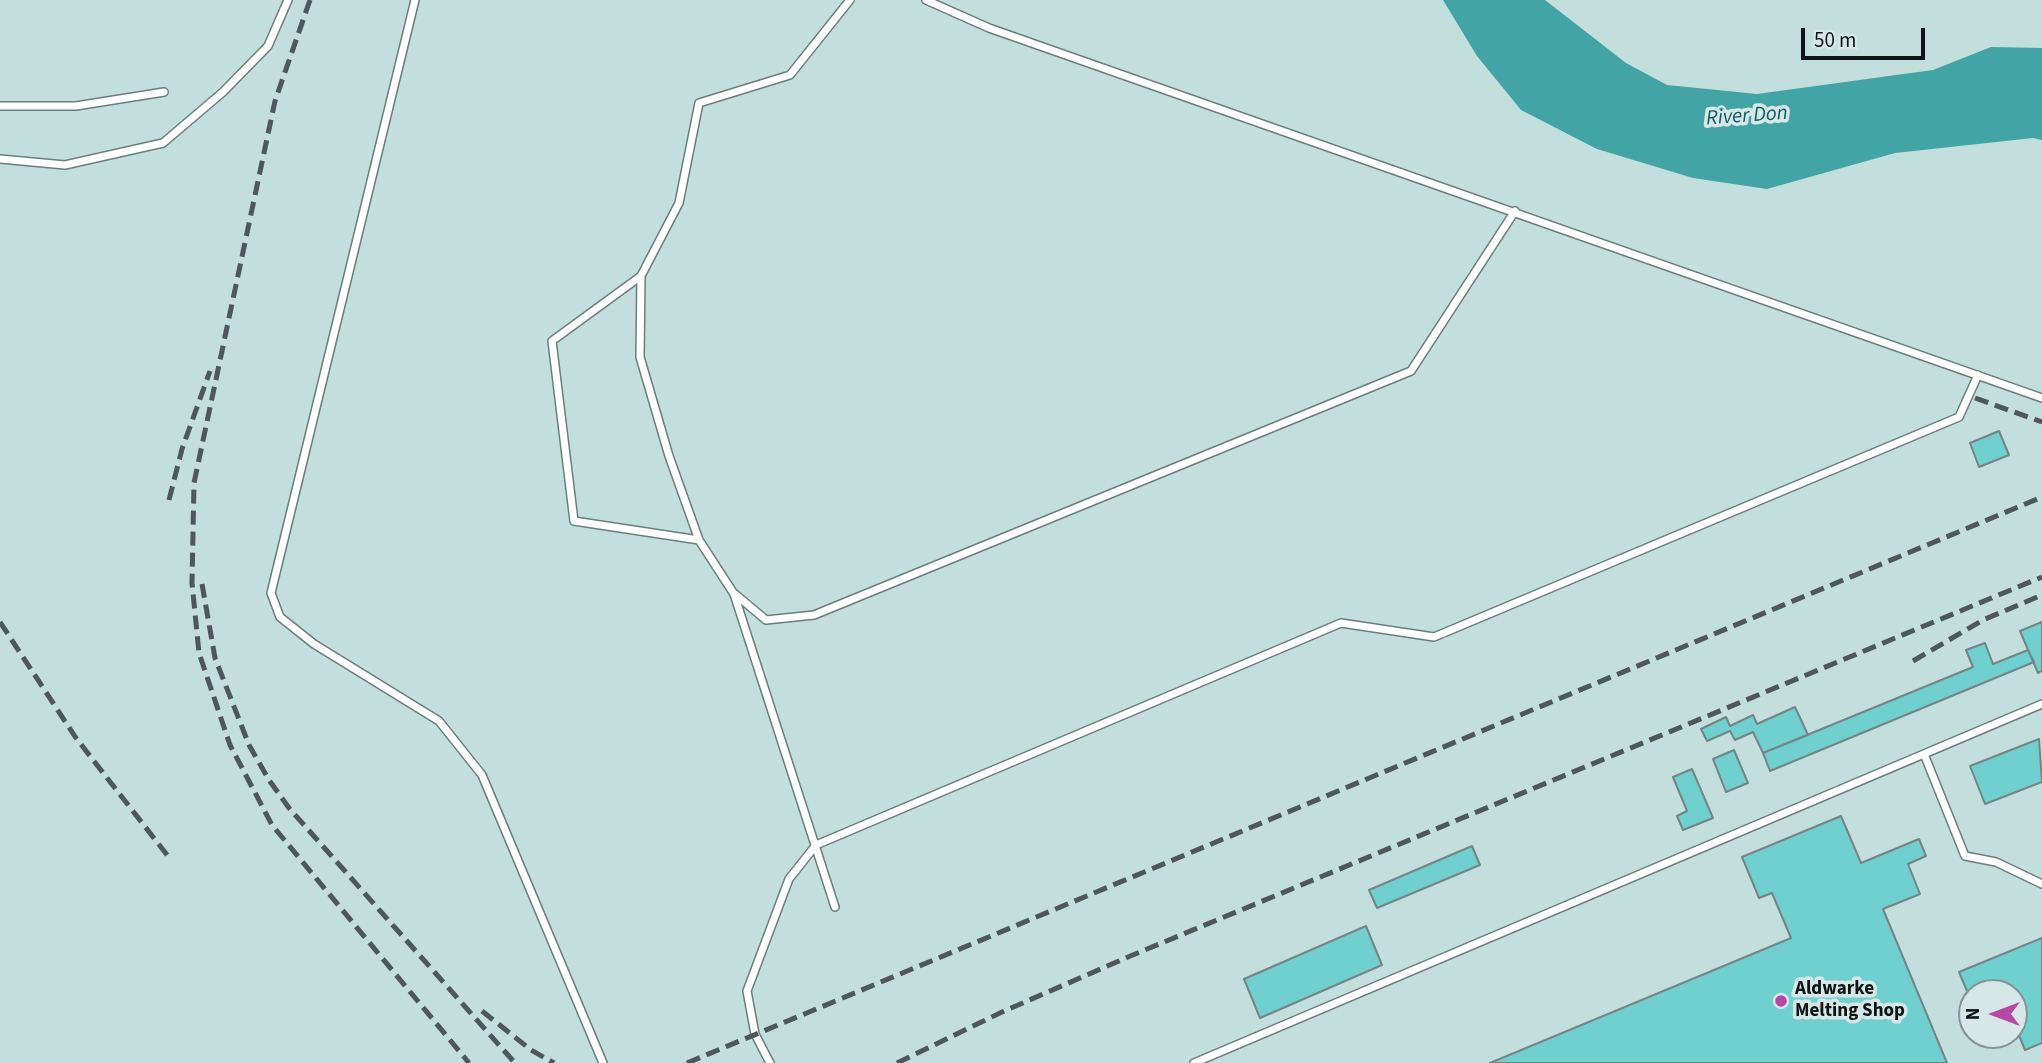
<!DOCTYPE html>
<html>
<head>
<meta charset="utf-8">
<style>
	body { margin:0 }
	#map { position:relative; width:2042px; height:1063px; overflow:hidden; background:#d5e7e7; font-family:"Source Sans 3",sans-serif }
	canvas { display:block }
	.north { position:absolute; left:1958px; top:979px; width:70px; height:70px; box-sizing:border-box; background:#d5e7e7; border:2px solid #859393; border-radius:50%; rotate:270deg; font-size:19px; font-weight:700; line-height:28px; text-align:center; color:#0e1414 }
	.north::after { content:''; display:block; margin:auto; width:24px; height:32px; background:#b747a2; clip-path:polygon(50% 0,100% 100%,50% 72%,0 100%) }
	.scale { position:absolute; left:1801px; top:28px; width:124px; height:32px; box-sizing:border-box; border:4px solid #0e1414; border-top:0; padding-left:9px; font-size:21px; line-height:24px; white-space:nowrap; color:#0e1414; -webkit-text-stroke:5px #d5e7e7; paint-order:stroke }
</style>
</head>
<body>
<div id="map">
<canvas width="2042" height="1063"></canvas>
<div class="north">N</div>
<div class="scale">50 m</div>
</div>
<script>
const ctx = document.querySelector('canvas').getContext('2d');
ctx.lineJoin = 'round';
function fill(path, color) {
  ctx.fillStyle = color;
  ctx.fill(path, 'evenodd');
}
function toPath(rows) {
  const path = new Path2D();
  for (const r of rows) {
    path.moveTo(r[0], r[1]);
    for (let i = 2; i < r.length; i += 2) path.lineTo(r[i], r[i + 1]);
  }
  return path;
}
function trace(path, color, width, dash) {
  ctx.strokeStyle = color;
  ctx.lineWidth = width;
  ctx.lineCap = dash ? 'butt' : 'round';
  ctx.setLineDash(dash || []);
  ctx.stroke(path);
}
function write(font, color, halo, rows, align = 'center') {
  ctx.font = font + ' "Source Sans 3",sans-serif';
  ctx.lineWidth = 7;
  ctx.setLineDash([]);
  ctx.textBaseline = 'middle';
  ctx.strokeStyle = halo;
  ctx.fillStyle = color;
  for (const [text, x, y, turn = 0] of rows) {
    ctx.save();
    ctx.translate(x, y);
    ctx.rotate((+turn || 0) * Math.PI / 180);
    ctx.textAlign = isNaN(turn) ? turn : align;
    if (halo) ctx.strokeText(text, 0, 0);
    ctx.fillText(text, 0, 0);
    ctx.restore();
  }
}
const built = toPath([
	[0,0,2042,0,2042,1063,0,1063],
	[1972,993,2014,993,2014,1035,1972,1035]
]);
const water = toPath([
	[1443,0,1545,0,1626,63,1667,85,1757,94,1933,70,1991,47,2042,48,2042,140,2033,138,1895,153,1767,189,1693,178,1597,149,1521,110,1477,56]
]);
const building = toPath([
	[1999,431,2009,455,1979,467,1970,443,1999,431],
	[2042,622,2042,671,2038,673,2020,631,2042,622],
	[1985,643,1993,664,2028,650,2034,662,1770,771,1763,753,1973,667,1966,650,1985,643],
	[1795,707,1808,735,1763,753,1753,732,1735,740,1730,731,1707,741,1701,729,1726,717,1730,726,1753,715,1757,724,1795,707],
	[2039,739,2042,782,1985,804,1970,766,2039,739],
	[1734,750,1748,783,1726,792,1713,759,1734,750],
	[1692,769,1713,818,1683,830,1677,816,1687,811,1673,777,1692,769],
	[1841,816,1861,863,1919,839,1926,856,1908,864,1920,894,1883,909,1947,1063,1490,1063,1791,938,1772,893,1759,898,1742,857,1841,816],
	[1472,846,1480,865,1377,908,1369,890,1472,846],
	[1366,926,1382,965,1260,1018,1244,979,1366,926],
	[2042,938,2042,1043,2025,1050,2014,1023,2014,993,1972,993,1972,1003,1959,972,2042,938]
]);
const lane = toPath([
	[415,0,271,593,280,617,314,644,439,721,482,775,603,1063],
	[926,0,989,28,2042,398],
	[0,106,76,106,164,92],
	[0,159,65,165,163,143,223,92,268,46,288,0],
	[641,276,640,357,669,456,699,540],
	[735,594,766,620,814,615,1411,371,1515,211],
	[1924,754,1965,856,1996,862,2042,884],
	[835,907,734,594,699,540,574,521,552,341,641,276,679,203,699,103,790,75,850,0],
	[770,1063,755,1034,747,991,789,879,816,845,1341,623,1434,637,1959,417,1978,375],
	[1194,1063,2042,704]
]);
const rail = toPath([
	[310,0,275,101,194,483,192,583,199,653,230,745,272,825,469,1063],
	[1975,398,2042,422],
	[169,500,182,449,210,371],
	[202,584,215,658,249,745,269,780,289,808,515,1063],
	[0,622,76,738,171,860],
	[1913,661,1983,620,2042,595],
	[482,1011,531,1050,554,1063],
	[687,1063,2042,497],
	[897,1063,1002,1012,1128,957,2042,577]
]);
const markers = [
	[1781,1001,7,"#b747a2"]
];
const poiNames = [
	["Aldwarke",1795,990],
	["Melting Shop",1795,1012]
];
const waterNames = [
	["River Don",1747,117,-4]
];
fill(built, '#c2dedd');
fill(water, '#42a4a4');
fill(building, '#70cfcf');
trace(building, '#758585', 2);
trace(lane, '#6d7d7c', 10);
trace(lane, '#fff', 7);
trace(rail, '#4e5858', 5, [14, 7]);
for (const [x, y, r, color] of markers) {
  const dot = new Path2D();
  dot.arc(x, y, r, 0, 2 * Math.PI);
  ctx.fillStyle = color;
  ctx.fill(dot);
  trace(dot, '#d5e7e7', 2.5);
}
write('bold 19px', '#0e1414', '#d5e7e7', poiNames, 'left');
write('italic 21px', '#0b5f60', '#d5e7e7', waterNames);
</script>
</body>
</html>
